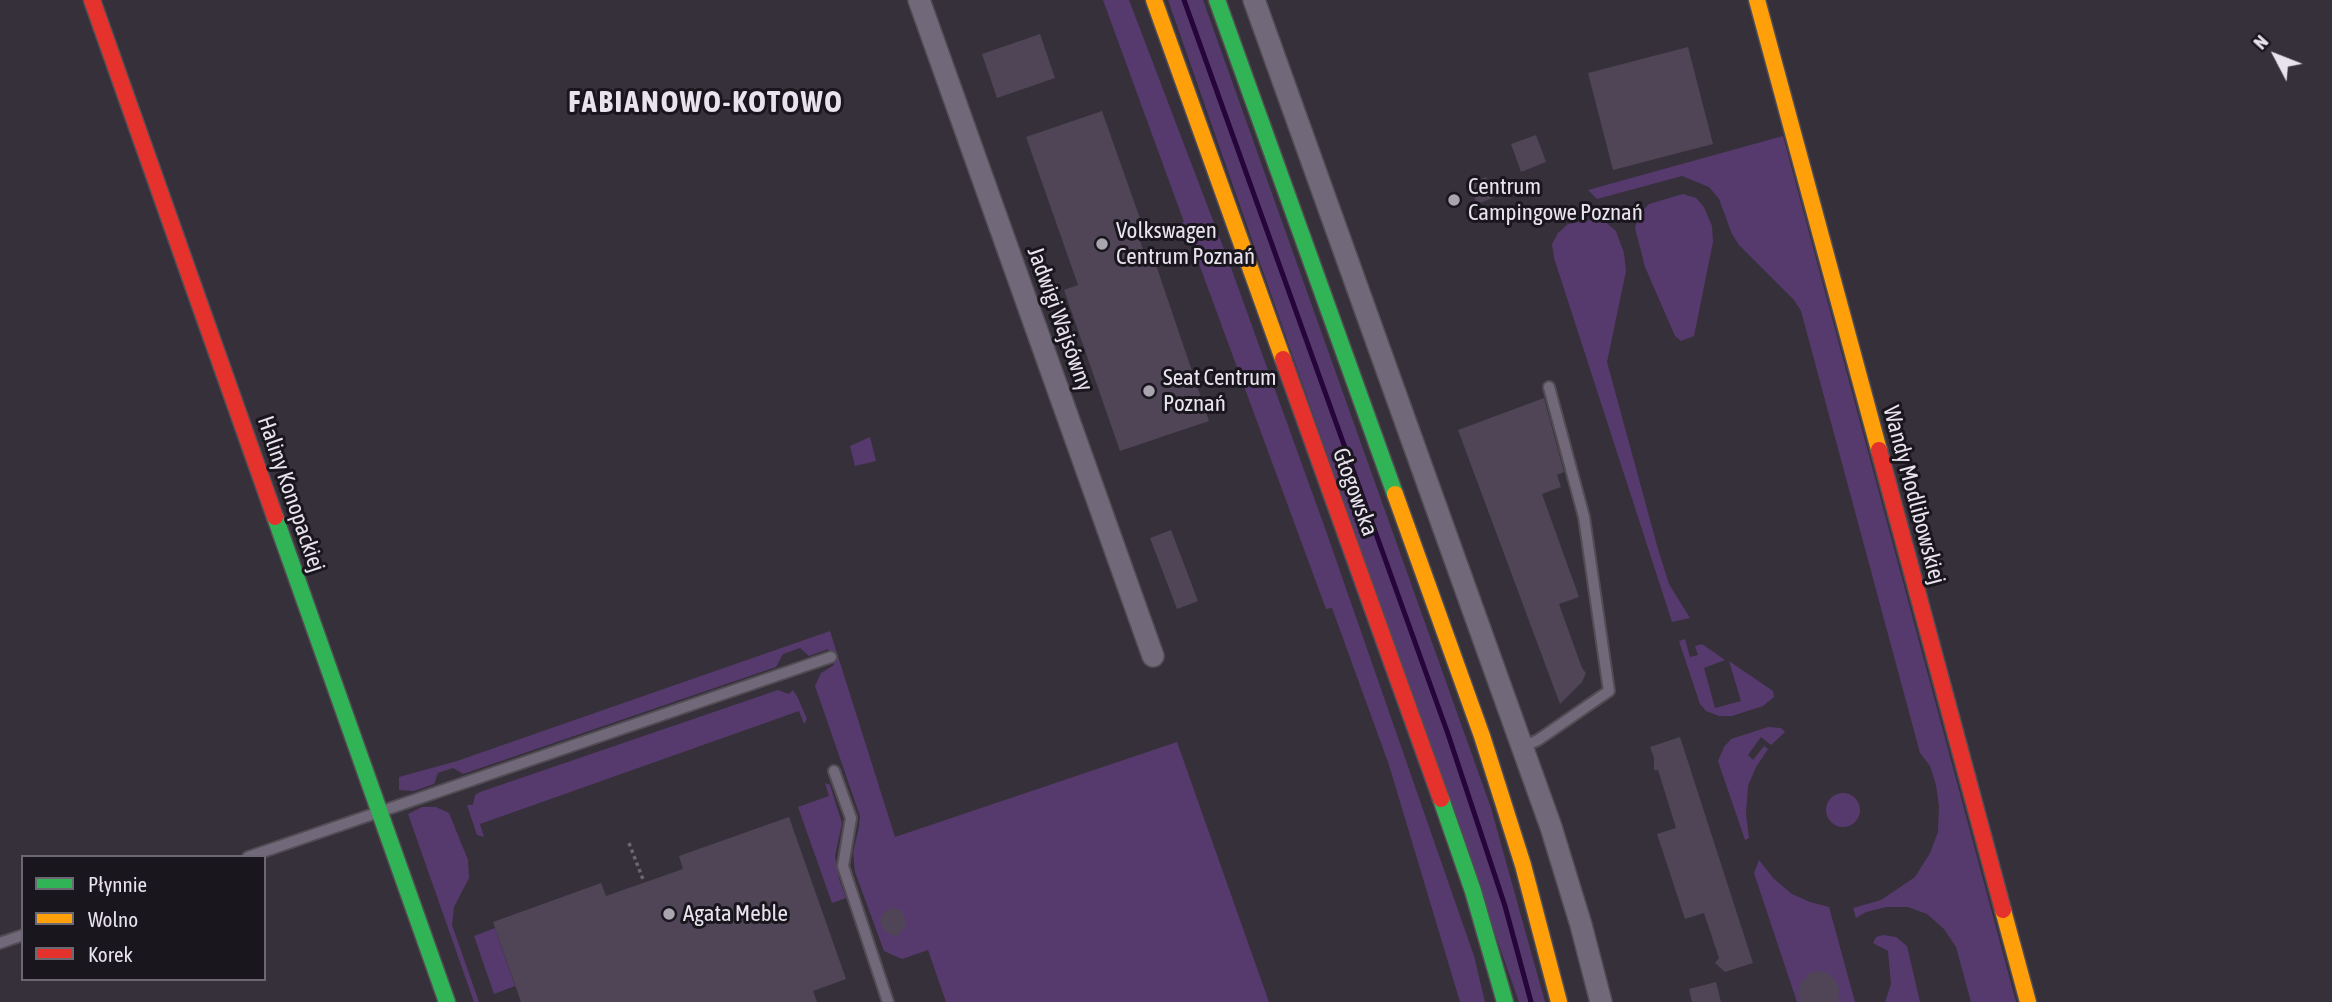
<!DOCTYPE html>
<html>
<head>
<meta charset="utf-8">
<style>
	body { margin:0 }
	#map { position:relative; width:2332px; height:1002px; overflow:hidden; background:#353039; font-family:"Asap Condensed",sans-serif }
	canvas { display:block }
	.legend { position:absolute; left:21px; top:855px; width:245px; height:126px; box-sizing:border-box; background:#1a161e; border:2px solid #6c6871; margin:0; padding:9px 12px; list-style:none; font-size:21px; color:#e8e3ee }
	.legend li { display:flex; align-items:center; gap:14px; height:35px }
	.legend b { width:35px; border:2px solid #6c6871 }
	.north { position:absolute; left:2241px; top:21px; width:70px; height:70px; -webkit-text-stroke:5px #1a161e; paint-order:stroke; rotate:312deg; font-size:19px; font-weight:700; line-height:28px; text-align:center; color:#e8e3ee }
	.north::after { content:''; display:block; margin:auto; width:24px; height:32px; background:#e8e3ee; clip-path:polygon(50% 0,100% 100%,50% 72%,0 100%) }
</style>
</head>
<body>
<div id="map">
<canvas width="2332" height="1002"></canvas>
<ul class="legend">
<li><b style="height:9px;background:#30b455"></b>Płynnie</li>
<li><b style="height:9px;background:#ff9f0a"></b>Wolno</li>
<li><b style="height:9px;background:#e5322d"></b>Korek</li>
</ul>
<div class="north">N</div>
</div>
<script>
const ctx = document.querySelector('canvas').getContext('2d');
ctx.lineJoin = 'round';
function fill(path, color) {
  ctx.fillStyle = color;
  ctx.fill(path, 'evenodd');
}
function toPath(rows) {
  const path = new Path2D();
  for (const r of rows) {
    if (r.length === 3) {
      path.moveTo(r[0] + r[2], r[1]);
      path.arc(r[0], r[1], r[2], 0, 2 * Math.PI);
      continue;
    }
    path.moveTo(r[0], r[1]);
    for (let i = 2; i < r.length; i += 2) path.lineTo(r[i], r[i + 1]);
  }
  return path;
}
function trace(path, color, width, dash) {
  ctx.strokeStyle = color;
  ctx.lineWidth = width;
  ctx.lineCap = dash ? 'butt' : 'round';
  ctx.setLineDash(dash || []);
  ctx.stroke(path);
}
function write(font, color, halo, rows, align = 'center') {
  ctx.font = font + ' "Asap Condensed",sans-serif';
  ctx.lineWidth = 6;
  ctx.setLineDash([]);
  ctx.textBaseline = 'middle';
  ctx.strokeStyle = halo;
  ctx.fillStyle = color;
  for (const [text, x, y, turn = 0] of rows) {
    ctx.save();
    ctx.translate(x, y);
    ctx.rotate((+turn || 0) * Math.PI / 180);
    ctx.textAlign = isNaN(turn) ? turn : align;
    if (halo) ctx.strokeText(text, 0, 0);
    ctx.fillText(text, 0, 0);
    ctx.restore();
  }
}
const green = toPath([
	[1103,0,1129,0,1230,265,1326,531,1474,956,1485,1002,1460,1002,1389,765,1332,608,1326,609,1188,234,1173,231,1171,227,1184,222],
	[1168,0,1203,0,1491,808,1545,1002,1519,1002],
	[1783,136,2016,1002,1971,1002,1956,947,1944,929,1927,914,1908,907,1886,907,1866,912,1856,918,1853,908,1881,900,1915,877,1930,853,1938,832,1939,806,1936,785,1930,766,1920,753,1801,311,1794,300,1739,245,1732,234,1719,199,1709,187,1682,176,1597,199,1588,190],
	[1683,194,1696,198,1704,207,1712,226,1713,242,1694,336,1681,341,1675,336,1645,267,1635,228,1640,213,1649,204],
	[1589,220,1603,220,1616,231,1624,253,1626,271,1607,362,1658,549,1669,584,1690,618,1672,622,1554,258,1552,244,1558,233,1568,224],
	[870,437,876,461,855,466,850,446],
	[830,631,895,837,1177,742,1269,1002,946,1002,928,950,902,959,884,951,855,872,853,853,859,827,860,816,815,686,821,673,834,665,828,649,809,656,800,648,783,654,776,667,463,774,453,768,438,773,434,784,414,791,399,790,399,777,457,761],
	[1685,639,1690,657,1698,655,1695,646,1702,644,1725,660,1704,668,1715,708,1741,701,1729,661,1773,691,1774,697,1763,706,1732,716,1719,716,1706,711,1700,704,1679,641],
	[778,690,789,694,793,690,797,696,807,719,804,724,799,711,480,824,484,837,477,835,467,805,473,805,475,795,480,792],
	[1768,727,1781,728,1785,732,1771,745,1761,737,1748,755,1753,760,1764,746,1768,749,1756,767,1748,786,1746,814,1749,838,1745,840,1718,761,1724,747,1731,739],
	[825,783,830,785,842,823,835,856,839,879,846,898,832,903,798,807,829,796],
	[1843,810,17],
	[422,807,436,807,449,813,468,860,469,878,454,907,452,925,479,1002,474,1002,408,814],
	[1759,860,1774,879,1792,894,1810,902,1829,907,1855,1002,1797,1002,1754,873],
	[495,928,515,986,494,994,474,936],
	[1883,935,1896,937,1907,946,1920,1002,1885,1002,1891,984,1888,951,1873,943,1876,937]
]);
const stream = toPath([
	[1184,0,1448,734,1505,906,1531,1002]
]);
const building = toPath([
	[1040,34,1055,78,997,98,982,54],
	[1688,47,1713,144,1613,170,1588,73],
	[1102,111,1143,227,1136,229,1147,261,1154,259,1209,421,1120,451,1064,290,1078,285,1026,137],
	[1536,135,1546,162,1521,172,1511,144],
	[1486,177,1493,198,1477,204,1469,183],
	[1544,398,1564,472,1557,475,1561,487,1542,494,1579,597,1559,604,1582,668,1586,673,1582,682,1560,704,1458,430],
	[1171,530,1198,601,1177,609,1150,538],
	[1680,737,1753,963,1725,972,1715,963,1719,958,1704,913,1685,919,1657,834,1676,828,1658,770,1654,770,1654,758,1650,747],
	[789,817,846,979,813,991,817,1002,521,1002,493,922,601,883,606,896,683,869,679,856],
	[889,908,901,910,906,920,905,926,897,937,886,932,880,922,881,916],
	[1819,971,1828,973,1835,980,1839,988,1838,1002,1800,1002,1798,993,1800,983,1810,973],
	[1716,982,1721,1002,1692,1002,1689,989]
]);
const path = toPath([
	[629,843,644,882]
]);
const lane = toPath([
	[1522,747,1538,740,1609,691,1584,517,1549,387],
	[834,771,851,818,843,866,888,1002],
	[248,857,831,657],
	[0,943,23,935]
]);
const street = toPath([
	[919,0,1153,656],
	[1254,0,1551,827,1581,925,1601,1002]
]);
const fast = toPath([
	[1217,0,1395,494],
	[275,517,447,1002],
	[1441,799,1473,891,1505,1002]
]);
const slow = toPath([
	[1154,0,1283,359],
	[1757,0,1879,450],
	[1395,494,1482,736,1523,865,1559,1002],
	[2003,910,2028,1002]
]);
const jam = toPath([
	[92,0,275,517],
	[1283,359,1441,799],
	[1879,450,2003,910]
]);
const markers = [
	[1454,200,7,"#a9a4af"],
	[1102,244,7,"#a9a4af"],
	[1149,391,7,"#a9a4af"],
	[669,914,7,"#a9a4af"]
];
const poiNames = [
	["Centrum",1468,187],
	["Campingowe Poznań",1468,213],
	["Volkswagen",1116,231],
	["Centrum Poznań",1116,257],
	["Seat Centrum",1163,378],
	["Poznań",1163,404],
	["Agata Meble",683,914]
];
const streetNames = [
	["Jadwigi Wajsówny",1060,319,70],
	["Głogowska",1355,492,70],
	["Haliny Konopackiej",291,494,71],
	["Wandy Modlibowskiej",1914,495,75]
];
const districtNames = [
	["FABIANOWO-KOTOWO",706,103]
];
fill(green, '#573a6d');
trace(stream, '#260539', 5);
fill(building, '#4f4557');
trace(lane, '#524d55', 14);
trace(street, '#524d55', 24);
trace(fast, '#524d55', 19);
trace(slow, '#524d55', 19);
trace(jam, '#524d55', 19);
trace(path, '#6c6671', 3.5, [3.5, 3.5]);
trace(lane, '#716979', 10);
trace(street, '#716979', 21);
trace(fast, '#30b455', 16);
trace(slow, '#ff9f0a', 16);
trace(jam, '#e5322d', 16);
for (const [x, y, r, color] of markers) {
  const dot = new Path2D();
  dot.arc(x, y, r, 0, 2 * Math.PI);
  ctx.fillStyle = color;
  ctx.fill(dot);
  trace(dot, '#1a161e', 2.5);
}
write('23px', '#e8e3ee', '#1a161e', poiNames, 'left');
write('23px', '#e8e3ee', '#1a161e', streetNames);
ctx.letterSpacing = '2px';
write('bold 30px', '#e8e3ee', '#1a161e', districtNames);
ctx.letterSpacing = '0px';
</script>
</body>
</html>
